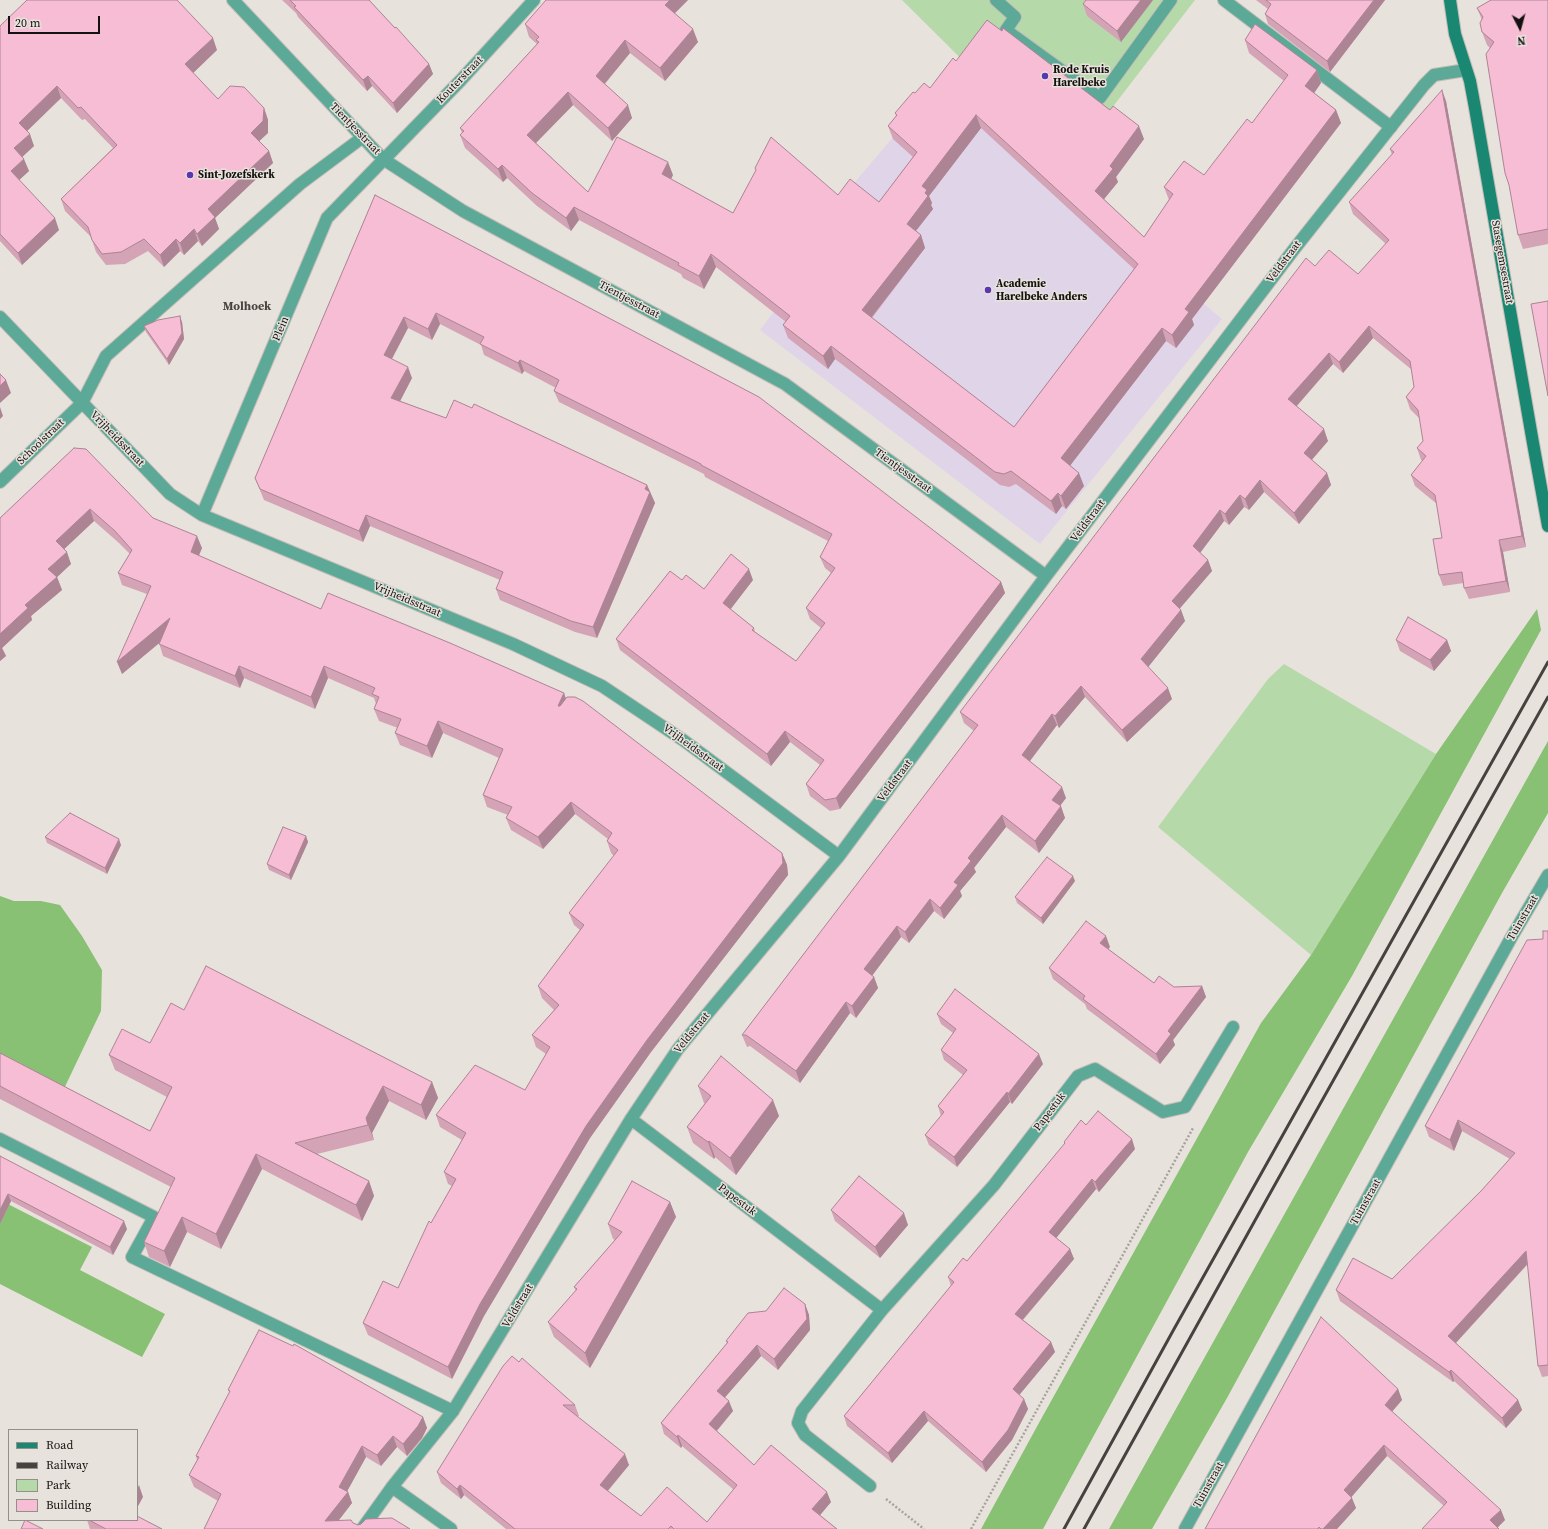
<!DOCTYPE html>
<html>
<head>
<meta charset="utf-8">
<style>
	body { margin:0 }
	#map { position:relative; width:1548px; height:1529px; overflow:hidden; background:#e8e2dc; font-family:"Source Serif 4",serif }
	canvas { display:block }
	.legend { position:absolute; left:8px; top:1429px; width:130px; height:92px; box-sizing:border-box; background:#e8e2dc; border:1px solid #938f8a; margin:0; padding:5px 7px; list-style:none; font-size:12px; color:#141210 }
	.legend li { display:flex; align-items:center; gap:8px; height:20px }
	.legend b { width:20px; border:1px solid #938f8a }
	.north { position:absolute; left:1500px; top:8px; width:40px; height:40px; -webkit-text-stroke:3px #e8e2dc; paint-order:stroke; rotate:174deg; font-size:11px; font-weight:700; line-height:16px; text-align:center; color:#141210 }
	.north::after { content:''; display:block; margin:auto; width:14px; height:18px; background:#141210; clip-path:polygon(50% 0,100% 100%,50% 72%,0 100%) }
	.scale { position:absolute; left:8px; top:16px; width:92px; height:18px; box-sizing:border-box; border:2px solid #141210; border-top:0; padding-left:5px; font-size:12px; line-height:14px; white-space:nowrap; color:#141210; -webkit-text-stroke:3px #e8e2dc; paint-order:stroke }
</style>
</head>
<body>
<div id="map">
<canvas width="1548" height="1529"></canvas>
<ul class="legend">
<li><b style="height:5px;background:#198772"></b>Road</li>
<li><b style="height:5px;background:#45423f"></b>Railway</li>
<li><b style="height:11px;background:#b6d9aa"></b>Park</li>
<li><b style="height:11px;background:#f6bdd4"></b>Building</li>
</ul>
<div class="north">N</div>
<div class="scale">20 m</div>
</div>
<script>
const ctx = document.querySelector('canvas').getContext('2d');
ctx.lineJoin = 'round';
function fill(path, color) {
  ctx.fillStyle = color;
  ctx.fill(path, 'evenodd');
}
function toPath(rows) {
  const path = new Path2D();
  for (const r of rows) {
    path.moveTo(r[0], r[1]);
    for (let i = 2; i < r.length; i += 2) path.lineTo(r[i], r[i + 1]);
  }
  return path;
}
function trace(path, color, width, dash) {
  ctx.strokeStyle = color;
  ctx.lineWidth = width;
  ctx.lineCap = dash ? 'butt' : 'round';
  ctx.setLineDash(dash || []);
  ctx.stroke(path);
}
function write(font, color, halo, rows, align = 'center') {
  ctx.font = font + ' "Source Serif 4",serif';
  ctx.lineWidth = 3;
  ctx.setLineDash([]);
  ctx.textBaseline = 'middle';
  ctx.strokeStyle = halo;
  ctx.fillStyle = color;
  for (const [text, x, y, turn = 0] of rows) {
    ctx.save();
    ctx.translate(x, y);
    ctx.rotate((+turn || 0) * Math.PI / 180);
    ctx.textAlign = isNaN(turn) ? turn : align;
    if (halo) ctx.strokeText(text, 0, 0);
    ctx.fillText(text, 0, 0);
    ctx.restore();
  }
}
const education = toPath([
	[960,58,1203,303,1222,319,1040,544,760,330,800,277,838,202]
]);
const green = toPath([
	[902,0,1195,0,1068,165],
	[1284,664,1436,754,1311,955,1158,827,1268,679]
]);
const forest = toPath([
	[1537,609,1541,630,1352,976,1248,1152,1043,1529,981,1529,1040,1421,1261,1023,1311,955,1436,754],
	[1548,741,1548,813,1502,893,1227,1398,1152,1529,1109,1529],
	[0,896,14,901,41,901,60,905,82,936,102,970,101,1011,62,1093,0,1062],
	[0,1200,92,1247,80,1270,165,1314,142,1357,0,1284]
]);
const path = toPath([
	[886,1499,924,1529],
	[971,1529,1193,1128]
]);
const lane = toPath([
	[996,0,1015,17,1006,30,1100,98,1171,0],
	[1224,0,1391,127],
	[0,1139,154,1217,132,1257,453,1411]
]);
const street = toPath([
	[233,0,383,159,463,211,785,384,1046,576],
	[0,317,170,494,202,515,513,644,602,686,683,740,839,856],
	[0,482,82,403,106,356,300,184,363,137],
	[202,515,327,218,461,80,534,0],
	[631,1119,882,1310],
	[870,1486,805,1435,798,1423,802,1411,882,1310,994,1185,1078,1076,1095,1069,1163,1112,1185,1107,1233,1027],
	[392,1487,451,1529],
	[362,1529,392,1487,453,1411,631,1119,678,1049,839,856,1046,576,1295,248,1424,85,1434,75,1466,70],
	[1185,1529,1511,938,1548,875]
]);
const secondary = toPath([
	[1450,0,1455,34,1470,81,1475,108,1533,443,1548,526]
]);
const rail = toPath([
	[1064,1529,1174,1329,1548,662],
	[1084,1529,1268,1197,1548,697]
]);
const wall = toPath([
	[282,0,369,0,395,28,429,64,433,74,397,113,372,86,367,91,298,17,296,13],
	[688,0,675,13,698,42,665,81,630,53,605,84,632,118,612,141,573,105,536,143,588,192,673,175,671,179,733,213,756,171,755,168,838,195,879,202,913,157,893,139,888,126,896,116,895,113,915,93,930,88,956,61,1144,139,1116,177,1118,182,1104,199,1144,237,1169,200,1164,187,1204,175,1252,123,1284,81,1249,53,1245,40,1317,70,1321,83,1314,93,1336,110,1341,123,1192,319,1194,325,1176,348,1166,341,1070,465,1084,486,1066,509,1062,506,1056,514,1016,484,1009,487,1000,485,835,359,828,369,788,338,783,325,786,322,716,267,704,289,683,278,681,274,579,220,571,231,537,206,507,178,503,182,465,148,460,135,462,133,460,128,537,44,529,37,525,24],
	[981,128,1134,269,1014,427,872,318,925,248,921,235,916,231,933,209,931,205,932,203,929,196],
	[1153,0,1121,42,1087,16,1083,4],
	[1256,0,1385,0,1330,72,1268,24,1265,14,1268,9],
	[1548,0,1548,244,1523,249,1518,235,1490,48,1487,45,1482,32,1482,20,1477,8],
	[0,26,217,50,193,73,218,99,264,108,268,120,268,133,259,141,269,151,273,163,215,218,219,229,202,246,198,241,184,255,180,251,164,267,148,251,125,264,106,265,96,252,91,237,65,211,61,199,113,148,85,119,82,120,61,98,27,131,34,146,22,157,29,171,19,180,59,230,22,265,0,241],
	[1446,101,1526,547,1503,552,1510,592,1469,599,1464,588,1464,583,1443,586,1439,575,1442,538,1437,504,1415,486,1411,475,1423,461,1421,460,1417,448,1423,441,1420,419,1410,409,1406,397,1414,387,1412,370,1373,338,1343,373,1333,364,1297,406,1328,441,1312,460,1327,473,1331,485,1299,524,1264,492,1249,510,1244,507,1229,525,1224,521,1200,553,1208,560,1212,571,1179,609,1181,610,1185,621,1148,667,1172,699,1127,742,1085,697,1059,728,1057,725,1030,761,1066,798,1060,806,1065,818,1039,853,1006,827,974,868,976,872,960,891,962,896,944,919,934,911,909,943,901,937,872,976,874,977,878,988,856,1018,850,1013,800,1083,750,1046,747,1047,742,1035,974,731,964,723,960,712,1315,266,1358,274,1386,244,1353,214,1349,202,1392,155,1390,149],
	[375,195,1001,582,1005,593,840,809,830,811,810,796,806,784,820,765,790,742,771,766,620,650,616,639,682,580,704,589,753,580,730,609,754,628,755,632,796,661,821,628,810,619,806,608,831,573,825,568,820,557,828,541,705,477,704,474,559,402,554,391,556,388,524,371,522,374,484,355,481,345,440,324,432,340,408,328,392,359,412,378,400,401,446,418,472,408,647,485,655,503,597,638,575,632,500,600,496,589,500,580,370,526,363,542,264,500,255,478],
	[182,322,184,339,169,365,146,332,144,326],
	[74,448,153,518,202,548,199,556,321,609,564,693,566,699,782,853,787,865,788,875,651,1052,590,1138,484,1316,452,1379,368,1335,363,1323,398,1288,431,1223,452,1186,448,1184,444,1172,462,1140,440,1127,436,1115,525,1090,546,1054,536,1047,532,1035,554,1010,542,998,538,986,580,930,574,925,569,913,614,856,611,853,607,841,608,839,575,814,543,849,511,830,506,818,508,815,487,807,483,795,499,758,443,733,432,758,400,745,395,733,398,728,379,721,374,709,376,704,374,698,328,678,315,709,244,678,240,688,163,656,159,643,122,674,147,594,122,585,118,573,130,554,119,543,94,521,64,549,71,564,57,577,62,590,31,616,32,620,2,648,6,656,0,661,0,518],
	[1396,640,1447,640,1451,651,1434,671,1400,651],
	[306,836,308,842,291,880,269,870,267,864],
	[45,837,121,845,107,874,47,843],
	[1075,881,1043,924,1017,903,1015,897],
	[1548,931,1548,1376,1542,1377,1538,1366,1528,1264,1456,1343,1518,1400,1522,1410,1506,1428,1454,1381,1453,1382,1340,1301,1336,1290,1392,1279,1481,1191,1510,1159,1462,1131,1454,1151,1429,1137,1425,1126,1543,939],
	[1110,947,1108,949,1154,983,1174,987,1202,986,1206,997,1173,1040,1175,1045,1160,1064,1087,1009,1085,1004,1053,979,1049,968],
	[184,1010,432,1082,438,1098,426,1120,389,1101,372,1133,374,1140,317,1154,369,1181,374,1196,362,1221,262,1169,221,1249,187,1232,170,1267,149,1257,144,1242,171,1187,0,1099,0,1053,150,1131,167,1097,115,1070,109,1055,150,1043],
	[937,1014,1043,1064,1012,1104,1010,1102,957,1167,929,1145,925,1135,941,1116,938,1106,963,1075,944,1060,941,1050,953,1033,941,1024],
	[698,1086,779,1116,736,1175,715,1157,714,1159,693,1143,687,1127,705,1103,704,1103],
	[1086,1125,1135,1149,1099,1192,1096,1189,1056,1238,1070,1249,1074,1259,1023,1320,1051,1342,1055,1352,1019,1395,1024,1399,1028,1409,1012,1440,986,1472,928,1421,892,1463,847,1426,844,1416,951,1286,948,1277,967,1261,1064,1145,1064,1142],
	[0,1156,127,1229,113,1255,11,1201,0,1224],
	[670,1202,676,1217,590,1368,554,1337,548,1322,576,1291,574,1287,615,1240,613,1239,608,1224],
	[831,1210,908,1225,880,1258,835,1221],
	[805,1304,809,1315,810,1330,778,1370,761,1356,725,1397,733,1411,717,1431,754,1465,831,1502,820,1515,837,1529,506,1529,464,1495,461,1499,441,1483,437,1472,519,1362,575,1405,579,1416,576,1416,629,1465,608,1491,641,1516,707,1522,734,1490,682,1446,681,1448,664,1434,661,1423,727,1343,726,1341,766,1311],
	[1398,1389,1402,1400,1392,1412,1505,1520,1498,1527,1444,1506,1387,1456,1351,1497,1356,1508,1337,1529,1205,1529],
	[228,1390,423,1417,427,1428,422,1438,407,1456,397,1447,381,1466,366,1457,347,1491,348,1492,352,1503,339,1520,358,1525,410,1529,204,1529,218,1501,194,1487,189,1475,197,1460,196,1456,230,1393],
	[87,1520,137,1520,162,1529,90,1529]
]);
const shadedWall = toPath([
	[670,0,688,0,670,18,665,5],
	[1141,0,1153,0,1121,42,1117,31],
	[1374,0,1385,0,1330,72,1327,61],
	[693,29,698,42,665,81,660,68],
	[213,38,217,50,190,76,185,64],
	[625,40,630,53,600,89,596,76],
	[429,64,433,74,397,113,393,103],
	[1317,70,1321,83,1310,99,1305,86],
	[368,76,372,86,367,91,363,80],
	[57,86,61,98,23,135,19,123],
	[1442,90,1446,101,1526,547,1522,536],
	[568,92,573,105,531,148,527,135],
	[628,105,632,118,612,141,608,128],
	[264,108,268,120,268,133,255,145,251,133],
	[1336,110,1341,123,1192,319,1194,325,1176,348,1172,335,1185,309],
	[976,115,981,128,929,196,932,203,931,205,933,209,911,237,907,224,922,186],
	[1139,126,1144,139,1116,177,1118,182,1100,204,1095,191,1110,166],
	[30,134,34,146,19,160,14,148],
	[269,151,273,163,215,218,219,229,202,246,197,234,208,209],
	[24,159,29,171,16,183,11,171],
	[668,162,673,175,667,187,662,174],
	[502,165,507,178,503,182,498,169],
	[574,207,579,220,571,231,566,218],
	[55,218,59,230,22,265,18,253],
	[194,229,198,241,184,255,180,243],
	[921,235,925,248,867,323,862,310],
	[176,239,180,251,164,267,160,255],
	[711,254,716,267,704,289,699,276],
	[436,313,440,324,432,340,428,329],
	[180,316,182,322,184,339,169,365,167,359],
	[404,317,408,328,388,366,384,355],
	[1369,326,1373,338,1343,373,1339,362],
	[1162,328,1166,341,1066,471,1061,458],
	[831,346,835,359,828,369,823,356],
	[1329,353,1333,364,1293,410,1288,399],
	[520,360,524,371,522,374,518,363],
	[408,367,412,378,396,409,391,398],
	[6,380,11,393,0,403,0,386],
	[0,407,3,416,0,419],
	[1324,429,1328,441,1308,464,1304,453],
	[1079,473,1084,486,1066,509,1061,496],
	[1327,473,1331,485,1299,524,1294,513],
	[1260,480,1264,492,1249,510,1245,499],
	[647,485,655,503,597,638,593,627,645,489],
	[1058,493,1062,506,1056,514,1051,501],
	[1240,495,1244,507,1229,525,1225,514],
	[90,509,94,521,60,553,56,541],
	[1220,510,1224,521,1197,557,1193,546],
	[366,515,370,526,363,542,359,531],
	[197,536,202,548,195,564,191,552],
	[1499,540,1503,552,1510,592,1506,581],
	[67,552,71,564,53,581,48,569],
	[1208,560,1212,571,1176,613,1172,601],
	[749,569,753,580,727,614,723,603],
	[57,577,62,590,31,616,32,620,2,648,6,656,0,661,0,634,25,605],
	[1001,582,1005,593,840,809,836,798],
	[1181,610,1185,621,1145,671,1141,659],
	[170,618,175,630,122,674,117,662],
	[1447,640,1451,651,1434,671,1430,660],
	[239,666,244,678,240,688,235,676],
	[324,666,328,678,315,709,311,697],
	[1081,686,1085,697,1059,728,1055,716],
	[1168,688,1172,699,1127,742,1122,730],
	[564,693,568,705,562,718,558,706],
	[1052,714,1057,725,1026,766,1022,755],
	[438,721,443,733,432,758,427,746],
	[785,731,790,742,771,766,767,754],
	[1062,787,1066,798,1056,811,1052,800],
	[571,802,575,814,543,849,538,837],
	[1061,806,1065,818,1039,853,1035,841],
	[1002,815,1006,827,974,868,976,872,960,891,962,896,944,919,940,908,968,858],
	[306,836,308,842,291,880,289,875],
	[119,839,121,845,107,874,105,868],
	[782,853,787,865,788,875,651,1052,590,1138,484,1316,452,1379,448,1367,480,1304,586,1126,647,1040],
	[1073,876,1075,881,1043,924,1041,918],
	[930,899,934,911,909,943,905,932],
	[897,926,901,937,868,981,864,969],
	[1106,936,1110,947,1104,954,1100,943],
	[874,977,878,988,856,1018,852,1006],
	[1202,986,1206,997,1173,1040,1175,1045,1160,1064,1156,1054,1168,1031],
	[846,1002,850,1013,800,1083,796,1071],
	[1039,1054,1043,1064,1012,1104,1008,1094],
	[432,1082,438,1098,426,1120,421,1105],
	[383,1086,389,1101,372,1133,374,1140,368,1125,366,1118],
	[1007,1092,1010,1102,957,1167,954,1157],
	[773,1100,779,1116,736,1175,730,1158],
	[1458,1120,1462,1131,1454,1151,1450,1140],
	[1132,1139,1135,1149,1099,1192,1095,1182],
	[709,1141,715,1157,714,1159,708,1142],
	[256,1154,262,1169,221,1249,216,1234],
	[1092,1179,1096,1189,1053,1242,1049,1232],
	[369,1181,374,1196,362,1221,356,1205],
	[8,1194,11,1201,0,1224,0,1210],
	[670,1202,676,1217,590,1368,585,1353],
	[904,1213,908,1225,880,1258,875,1247],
	[182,1217,187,1232,170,1267,164,1251],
	[124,1221,127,1229,113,1255,110,1247],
	[1070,1249,1074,1259,1019,1324,1015,1314],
	[1526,1251,1530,1261,1452,1347,1448,1336],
	[805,1304,809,1315,810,1330,778,1370,774,1359],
	[1051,1342,1055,1352,1016,1399,1013,1389],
	[757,1345,761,1356,721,1402,717,1391],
	[1451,1370,1454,1381,1453,1382,1449,1372],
	[1398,1389,1402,1400,1388,1416,1385,1405],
	[1024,1399,1028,1409,1012,1440,986,1472,982,1462],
	[1518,1400,1522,1410,1506,1428,1502,1418],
	[729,1401,733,1411,713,1435,709,1424],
	[924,1411,928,1421,892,1463,888,1453],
	[423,1417,427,1428,422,1438,407,1456,403,1444],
	[678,1435,682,1446,681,1448,677,1437],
	[393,1436,397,1447,381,1466,377,1455],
	[1384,1445,1387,1456,1348,1501,1344,1490],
	[362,1446,366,1457,344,1497,348,1492,352,1503,332,1529,325,1521,339,1487],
	[625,1454,629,1465,604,1495,600,1485],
	[139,1485,143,1497,137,1508,137,1489],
	[460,1485,464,1495,461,1499,457,1489],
	[827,1492,831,1502,816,1520,812,1509],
	[1352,1498,1356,1508,1337,1529,1323,1529],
	[1501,1510,1505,1520,1496,1529,1490,1520]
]);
const building = toPath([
	[27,0,177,0,213,38,185,64,218,99,230,86,244,87,264,108,263,121,251,133,269,151,208,209,215,217,197,234,194,229,180,243,176,239,160,255,144,239,121,252,102,254,92,240,88,227,61,199,117,145,81,107,78,108,57,86,19,123,30,134,14,148,24,159,11,171,55,218,18,253,0,234,0,26,27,0],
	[290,0,369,0,395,28,396,27,429,64,393,103,368,76,363,80,294,7,296,6,290,0],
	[546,0,670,0,665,5,693,29,660,68,625,40,596,76,628,105,608,128,568,92,527,135,588,192,617,137,668,162,662,174,733,213,756,170,755,168,771,137,838,195,850,179,879,202,917,152,888,126,897,115,895,113,913,92,915,93,924,83,930,88,953,58,956,61,987,20,1002,31,1003,28,1110,110,1113,106,1139,126,1110,166,1113,169,1095,191,1144,237,1173,194,1164,187,1184,161,1204,175,1247,119,1252,123,1288,75,1245,40,1255,24,1317,70,1305,86,1336,110,1185,309,1189,312,1172,335,1162,328,1061,458,1079,473,1061,496,1058,493,1051,501,1011,471,1004,474,995,472,831,346,823,356,783,325,790,316,711,254,699,276,678,265,679,263,574,207,566,218,532,193,502,165,498,169,460,135,464,131,460,128,539,42,536,40,539,37,525,24,546,0],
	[976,115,1138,264,1014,427,862,310,921,235,907,224,928,196,925,193,927,190,922,186,976,115],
	[1086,0,1141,0,1117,31,1083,4,1086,0],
	[1266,0,1374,0,1327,61,1265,14,1271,4,1266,0],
	[1491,0,1548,0,1548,229,1518,235,1509,185,1505,173,1486,54,1494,42,1482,32,1480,23,1483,17,1477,8,1491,0],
	[1442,90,1522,536,1499,540,1506,581,1464,588,1462,572,1439,575,1433,539,1442,538,1435,495,1411,475,1426,456,1417,448,1423,441,1418,410,1406,397,1414,387,1410,361,1369,326,1339,362,1329,353,1288,399,1324,429,1304,453,1327,473,1294,513,1260,480,1245,499,1240,495,1225,514,1220,510,1193,546,1208,560,1172,601,1181,610,1141,659,1168,688,1122,730,1081,686,1055,716,1052,714,1022,755,1062,787,1052,800,1061,806,1035,841,1002,815,968,858,971,861,954,882,958,885,940,908,930,899,905,932,897,926,864,969,874,977,852,1006,846,1002,796,1071,746,1035,742,1035,978,725,960,712,1306,258,1315,266,1329,250,1358,274,1389,240,1349,202,1394,152,1390,149,1442,90],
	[375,195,759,397,1001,582,836,798,825,800,806,784,824,760,785,731,767,754,616,639,670,571,682,580,686,575,704,589,731,554,749,569,723,603,754,628,752,630,796,661,825,623,806,608,835,568,820,557,832,534,701,465,701,464,554,391,559,380,520,360,518,363,480,344,484,337,436,313,428,329,404,317,384,355,408,367,391,398,446,418,454,400,472,408,474,404,647,485,645,489,650,492,593,627,571,621,496,589,503,572,366,515,359,531,260,489,255,478,375,195],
	[1548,301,1548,396,1531,304,1548,301],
	[180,316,182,333,167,359,144,326,158,320,180,316],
	[0,374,6,380,0,386,0,374],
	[74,448,86,449,153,518,197,536,191,552,321,609,328,593,450,643,564,693,558,706,560,706,567,697,575,697,583,701,782,853,783,863,647,1040,586,1126,480,1304,448,1367,363,1323,383,1281,398,1288,429,1221,431,1223,456,1179,444,1172,466,1133,436,1115,475,1065,525,1090,550,1047,532,1035,559,1005,538,986,584,925,569,913,618,850,607,841,612,833,571,802,538,837,506,818,512,807,483,795,503,749,438,721,427,746,395,733,401,719,374,709,379,697,372,694,375,688,324,666,311,697,239,666,235,676,159,644,170,618,117,662,151,586,118,573,132,550,115,531,90,509,56,541,67,552,48,569,57,577,25,605,28,608,0,634,0,518,74,448],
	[1408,617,1447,640,1430,660,1396,640,1408,617],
	[70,813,119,839,105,868,45,837,70,813],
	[283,827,306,836,289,875,267,864,283,827],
	[1047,857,1073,876,1041,918,1015,897,1047,857],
	[1086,921,1106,936,1100,943,1154,983,1159,976,1174,987,1202,986,1168,1031,1171,1034,1156,1054,1083,999,1085,996,1049,968,1086,921],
	[1543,931,1548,931,1548,1365,1538,1366,1526,1251,1448,1336,1518,1400,1502,1418,1451,1370,1449,1372,1336,1290,1353,1258,1392,1279,1481,1191,1515,1153,1458,1120,1450,1140,1425,1126,1527,940,1543,939,1543,931],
	[206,966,432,1082,421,1105,383,1086,366,1118,368,1125,295,1143,369,1181,356,1205,256,1154,216,1234,182,1217,164,1251,144,1242,175,1178,0,1086,0,1053,150,1131,172,1087,109,1055,122,1029,150,1043,171,1003,184,1010,206,966],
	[955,989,1039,1054,1008,1094,1007,1092,954,1157,925,1135,944,1112,938,1106,967,1070,941,1050,956,1029,937,1014,955,989],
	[721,1056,773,1100,730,1158,709,1141,708,1142,687,1127,711,1096,698,1086,721,1056],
	[1098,1111,1132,1139,1095,1182,1092,1179,1049,1232,1070,1249,1015,1314,1051,1342,1013,1389,1024,1399,1008,1430,982,1462,924,1411,888,1453,844,1416,954,1282,948,1277,963,1258,967,1261,1065,1143,1064,1142,1081,1120,1086,1125,1098,1111],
	[0,1156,124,1221,110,1247,8,1194,0,1210,0,1156],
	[859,1176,904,1213,875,1247,831,1210,859,1176],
	[632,1181,670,1202,585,1353,548,1322,577,1289,574,1287,622,1232,608,1224,632,1181],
	[784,1288,805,1304,807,1319,774,1359,757,1345,717,1391,729,1401,709,1424,754,1465,771,1445,827,1492,812,1509,837,1529,674,1529,671,1526,668,1529,515,1529,460,1485,457,1489,437,1472,503,1366,512,1356,519,1362,522,1358,575,1405,563,1405,625,1454,600,1485,641,1516,667,1487,707,1522,737,1485,678,1435,677,1437,661,1423,728,1342,726,1341,748,1313,766,1311,784,1288],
	[1321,1317,1398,1389,1385,1405,1501,1510,1490,1520,1499,1529,1422,1529,1447,1502,1384,1445,1344,1490,1352,1498,1323,1529,1321,1529,1319,1527,1318,1529,1205,1529,1321,1317],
	[259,1330,293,1346,294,1344,423,1417,418,1426,403,1444,393,1436,377,1455,362,1446,339,1487,348,1492,325,1521,351,1520,353,1523,358,1525,361,1524,366,1519,392,1518,410,1529,204,1529,221,1494,189,1475,199,1457,196,1456,230,1391,228,1390,259,1330],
	[137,1516,162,1529,106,1529,89,1520,137,1520,137,1516],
	[25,1520,43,1529,21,1529,25,1520]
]);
const markers = [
	[1045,76,4,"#5c36ae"],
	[190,175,4,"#5c36ae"],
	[988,290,4,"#5c36ae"]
];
const poiNames = [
	["Rode Kruis",1053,70],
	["Harelbeke",1053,83],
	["Sint-Jozefskerk",198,175],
	["Academie",996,284],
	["Harelbeke Anders",996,297]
];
const streetNames = [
	["Kouterstraat",460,80,-46],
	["Tientjesstraat",355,129,46],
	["Veldstraat",1284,262,-53],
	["Stasegemsestraat",1502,262,80],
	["Tientjesstraat",629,300,28],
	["Plein",281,329,-67],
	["Vrijheidsstraat",117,439,46],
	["Schoolstraat",41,442,-44],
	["Tientjesstraat",903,471,36],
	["Veldstraat",1088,521,-53],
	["Vrijheidsstraat",407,600,23],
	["Vrijheidsstraat",693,748,36],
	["Veldstraat",895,781,-53],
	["Tuinstraat",1523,918,-60],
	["Veldstraat",692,1033,-51],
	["Papestuk",1050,1112,-53],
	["Papestuk",737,1200,37],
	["Tuinstraat",1366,1202,-61],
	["Veldstraat",518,1306,-59],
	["Tuinstraat",1209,1485,-61]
];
const neighbourhoodNames = [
	["Molhoek",247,307]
];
fill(education, '#e0d4e9');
fill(green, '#b6d9aa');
fill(forest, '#89c174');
trace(lane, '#c2bdb7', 14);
trace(street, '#c2bdb7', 14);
trace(secondary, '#c2bdb7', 14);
trace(path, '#a7a29d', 2.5, [2, 2]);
trace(lane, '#5da997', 12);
trace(street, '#5da997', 12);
trace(secondary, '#198772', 12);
trace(rail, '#45423f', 3);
fill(wall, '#d4a3b6');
fill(shadedWall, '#ac8494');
fill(building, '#f6bdd4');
trace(building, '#ac8494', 1);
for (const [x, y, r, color] of markers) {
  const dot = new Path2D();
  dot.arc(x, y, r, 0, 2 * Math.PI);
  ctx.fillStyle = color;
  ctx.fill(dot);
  trace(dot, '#e8e2dc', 1.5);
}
write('bold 11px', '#141210', '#e8e2dc', poiNames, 'left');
write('11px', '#141210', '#e8e2dc', streetNames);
write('bold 12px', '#494440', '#e8e2dc', neighbourhoodNames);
</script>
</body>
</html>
